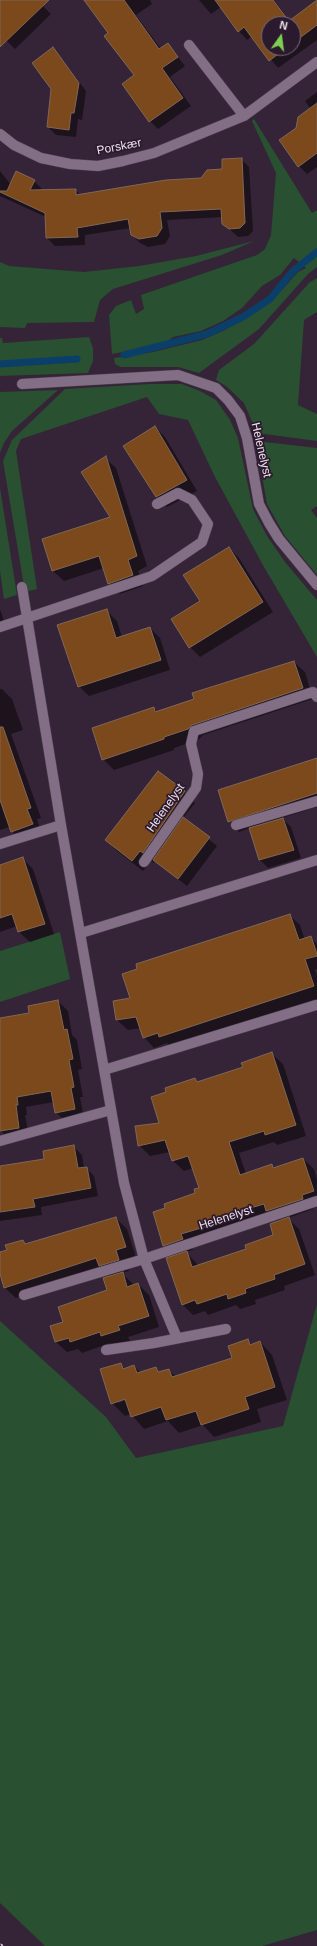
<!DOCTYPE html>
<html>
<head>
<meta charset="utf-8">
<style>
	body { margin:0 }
	#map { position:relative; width:317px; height:1946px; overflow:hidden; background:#352437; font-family:Arial,sans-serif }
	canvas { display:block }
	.north { position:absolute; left:261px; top:16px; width:40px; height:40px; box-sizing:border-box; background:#2b1a2d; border:1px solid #796a7a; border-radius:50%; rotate:14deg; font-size:11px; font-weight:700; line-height:16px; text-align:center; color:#ede1ee }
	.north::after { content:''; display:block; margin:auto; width:14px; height:18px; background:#7fd052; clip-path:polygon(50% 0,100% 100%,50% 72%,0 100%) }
</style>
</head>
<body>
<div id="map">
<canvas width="317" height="1946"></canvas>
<div class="north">N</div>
</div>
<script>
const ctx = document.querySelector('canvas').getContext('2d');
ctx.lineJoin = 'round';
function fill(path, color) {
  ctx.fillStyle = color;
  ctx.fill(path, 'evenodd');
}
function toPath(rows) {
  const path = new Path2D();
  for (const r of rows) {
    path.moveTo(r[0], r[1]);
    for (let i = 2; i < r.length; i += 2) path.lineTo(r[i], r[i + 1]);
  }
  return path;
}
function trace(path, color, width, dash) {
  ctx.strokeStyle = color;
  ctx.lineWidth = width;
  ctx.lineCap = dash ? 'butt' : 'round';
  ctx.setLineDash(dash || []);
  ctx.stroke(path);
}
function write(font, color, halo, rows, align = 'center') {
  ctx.font = font + ' Arial,sans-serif';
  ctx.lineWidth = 3.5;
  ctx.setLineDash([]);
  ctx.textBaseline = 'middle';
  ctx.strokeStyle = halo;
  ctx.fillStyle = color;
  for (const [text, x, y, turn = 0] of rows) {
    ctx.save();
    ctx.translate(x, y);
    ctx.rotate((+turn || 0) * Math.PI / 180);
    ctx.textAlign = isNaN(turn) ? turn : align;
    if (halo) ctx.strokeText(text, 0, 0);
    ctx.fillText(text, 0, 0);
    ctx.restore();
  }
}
const green = toPath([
	[254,119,312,213,317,210,317,267,308,274,259,329,199,373,178,367,121,367,115,364,114,358,153,352,202,340,225,330,271,302,298,272,306,268,294,258,280,275,262,286,242,308,223,321,201,331,173,337,164,344,112,354,109,315,116,306,131,300,136,314,144,309,141,295,257,255,265,249,271,235,276,173,252,121],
	[254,241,222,255,113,289,100,300,94,322,27,323,25,328,0,327,0,262,9,266,84,272,139,266,196,256],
	[317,278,317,312,304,320,298,405,317,414,317,441,257,433,244,403,226,386,216,380,219,370,254,344,310,282],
	[89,337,93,348,93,361,88,373,0,376,0,338,2,338,3,343],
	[150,384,182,384,200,391,216,400,230,420,238,438,253,509,267,536,285,562,317,600,317,657,264,567,215,477,188,420,159,414,147,397,21,439,16,451,37,589,25,592,3,461,12,440,65,389],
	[58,390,12,431,4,443,0,453,0,392],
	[256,441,317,448,317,506,311,510,317,518,317,575,285,536,267,504],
	[0,488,17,595,4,599,0,571],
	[60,932,70,979,0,1002,0,951],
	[317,1304,317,1930,262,1946,45,1946,0,1903,0,1321,106,1417,136,1458,283,1426]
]);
const shadow = toPath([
	[0,0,41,0,39,2,51,14,15,49,0,34],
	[93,0,150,0,152,4,136,15,161,49,167,44,185,66,170,77,191,106,158,129,150,121,135,76,109,33],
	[199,0,274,0,290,21,317,2,317,40,278,68,252,36,247,40,239,31,221,7,211,14],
	[269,24,293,24,293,48,269,48],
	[53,48,86,91,82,120,78,119,76,137,56,135,48,127,52,89],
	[317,92,317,167,307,174,299,166,311,109,305,101],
	[241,159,249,167,253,231,248,236,238,237,223,223,223,217,167,220,170,236,165,244,148,247,140,243,132,235,131,228,85,235,85,245,55,246,47,238,46,217,0,196,0,171,11,185,34,181,42,189,41,191,76,190,81,196,202,179,223,170],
	[155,427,165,437,197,491,167,507,156,497],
	[105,458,116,468,147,566,138,571,143,586,120,594,109,583,104,568,64,581,53,571,44,540,111,518],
	[229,548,239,558,273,612,200,657,190,647,201,601],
	[0,609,7,630,0,632],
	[107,611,117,621,122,637,150,628,160,638,170,670,89,696,79,686],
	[294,662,305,672,313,699,203,735,198,740,174,748,174,750,114,770,103,759,153,708,157,712,196,700],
	[0,689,2,689,12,699,23,730,11,734,41,818,37,819,42,834,22,842,12,831,10,827,0,830],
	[317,759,317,807,282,818,291,827,301,858,268,868,260,860,250,828,239,832,229,821],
	[184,792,195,803,183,818,217,846,187,886,155,861,154,863,151,861,143,871,117,851,106,840],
	[22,858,33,869,54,934,30,942,19,932,17,926,0,932,0,866],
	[289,915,300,925,305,940,311,938,317,944,317,969,315,970,317,976,317,999,171,1047,167,1043,154,1048,144,1037,141,1028,128,1030,117,1020,131,999],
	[58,1001,68,1011,72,1035,77,1040,82,1069,78,1070,83,1097,80,1097,84,1119,66,1122,56,1112,54,1102,26,1107,27,1115,25,1115,29,1137,11,1141,1,1131,0,1125,0,1019,30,1014],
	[272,1054,283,1064,306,1136,277,1145,274,1142,239,1153,246,1174,272,1165,274,1168,303,1159,314,1169,317,1180,317,1204,313,1205,313,1209,288,1218,299,1229,315,1275,284,1286,285,1290,255,1300,256,1304,240,1309,236,1305,208,1315,205,1311,193,1315,182,1304,175,1257,164,1245,166,1208,196,1194,200,1188,193,1168,184,1171,173,1161,170,1152,150,1156,139,1145,160,1123,168,1093,195,1079,199,1083,244,1068],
	[272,1215,278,1222,275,1236,247,1249,199,1266,186,1252,193,1250,191,1245],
	[73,1146,82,1155,84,1168,86,1168,94,1176,98,1196,41,1207,42,1215,0,1221,0,1167,45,1160],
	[116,1218,127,1229,136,1258,126,1261,129,1271,122,1273,134,1285,138,1284,149,1295,159,1327,128,1337,130,1341,113,1347,110,1343,82,1353,78,1349,67,1352,56,1342,64,1323,108,1291,111,1277,104,1270,16,1298,5,1288,0,1271,0,1253],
	[247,1340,252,1345,260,1342,272,1355,287,1400,257,1409,261,1422,214,1437,203,1425,179,1433,168,1421,144,1429,131,1414,125,1416,112,1403,120,1364,125,1369,134,1366,141,1373,156,1368,160,1373,169,1370,176,1377,234,1359],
	[130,1397,130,1399,118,1403,118,1401]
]);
const stream = toPath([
	[124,355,207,334,243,317,270,299,293,271,317,252],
	[0,364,77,359]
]);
const building = toPath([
	[0,0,49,0,0,47,0,0],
	[84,0,124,0,159,49,168,43,178,57,162,68,183,98,149,122,122,84,134,75,104,36,108,33,84,0],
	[215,0,273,0,289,21,317,0,317,25,293,43,293,24,269,24,269,48,286,48,269,61,244,27,238,32,215,0],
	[53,47,79,83,74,113,71,113,69,130,47,127,51,89,32,63,53,47],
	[317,103,317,153,298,167,279,140,296,128,298,117,317,103],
	[242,158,245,223,240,228,229,229,222,224,221,209,160,212,162,228,157,236,139,239,131,235,128,219,77,228,78,237,46,238,45,213,0,192,0,191,7,191,16,171,35,180,30,190,76,189,76,195,166,180,201,178,207,170,222,169,222,159,242,158],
	[155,426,187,480,156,497,123,446,155,426],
	[106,456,137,556,128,560,133,575,108,584,99,556,52,571,42,539,110,517,81,472,106,456],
	[229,547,263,602,189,648,171,619,200,601,183,575,229,547],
	[107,609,116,638,150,627,161,660,78,687,57,625,107,609],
	[294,661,303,688,192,725,188,729,164,737,164,739,102,760,92,728,154,707,155,712,194,699,192,693,294,661],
	[0,727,3,727,31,808,27,809,33,824,11,832,0,800,0,727],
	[317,758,317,793,228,822,218,790,317,758],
	[158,771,185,791,143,853,140,851,132,861,105,840,158,771],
	[183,817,210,837,178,879,153,860,183,817],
	[283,818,294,850,259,860,249,828,283,818],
	[23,857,45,924,18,932,12,914,0,918,0,865,23,857],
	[290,914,299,940,311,936,317,954,317,956,305,959,314,986,159,1037,158,1033,143,1038,136,1017,116,1020,113,1001,130,998,122,974,137,969,136,964,290,914],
	[58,1000,64,1030,67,1029,73,1059,69,1060,74,1087,71,1088,75,1109,55,1113,51,1091,17,1097,18,1105,16,1105,19,1128,0,1131,0,1018,29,1013,28,1006,58,1000],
	[272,1052,296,1125,265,1135,264,1131,229,1142,240,1175,272,1164,273,1168,303,1158,314,1191,302,1195,303,1199,266,1211,264,1204,210,1220,211,1225,181,1234,183,1239,163,1246,153,1212,165,1208,164,1204,195,1193,194,1189,199,1188,188,1156,172,1161,165,1140,138,1146,135,1126,159,1123,151,1097,166,1092,165,1088,195,1078,197,1082,243,1067,241,1063,272,1052],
	[74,1145,78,1168,87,1167,91,1188,33,1199,35,1207,0,1212,0,1166,44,1159,43,1151,74,1145],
	[116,1217,126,1247,116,1250,119,1260,99,1266,96,1258,4,1288,0,1274,0,1252,7,1250,5,1245,23,1240,25,1244,116,1217],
	[289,1217,305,1264,274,1275,275,1279,245,1289,246,1293,228,1299,227,1294,197,1304,195,1300,182,1305,166,1258,187,1251,192,1267,246,1249,245,1245,273,1235,270,1224,289,1217],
	[123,1272,127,1287,138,1283,149,1316,118,1326,120,1330,101,1336,100,1332,70,1342,69,1338,55,1342,50,1326,63,1322,58,1307,107,1290,103,1278,123,1272],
	[248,1339,250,1345,260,1341,275,1387,245,1397,249,1409,201,1425,196,1411,166,1420,161,1407,131,1417,125,1399,111,1404,100,1369,121,1363,123,1369,134,1365,137,1373,156,1367,158,1372,169,1369,172,1377,232,1358,228,1346,248,1339]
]);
const street = toPath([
	[189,45,244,116],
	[0,134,14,145,41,158,70,164,98,166,123,161,154,153,244,116,317,62],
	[22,384,178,375,216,388,228,400,240,416,247,438,259,504,269,523,279,539,317,585],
	[22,587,61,825,124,1183,144,1259,177,1338],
	[0,627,152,576,202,542,208,524,192,500,178,493,157,504],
	[236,825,317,801],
	[0,844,61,825],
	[144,862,196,788,198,774,191,744,194,731,313,692,317,697],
	[81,933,317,860],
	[104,1070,316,1005],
	[0,1141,111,1110],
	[24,1295,144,1259,317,1201],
	[106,1350,154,1343,226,1329]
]);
const rail = toPath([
	[0,1946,1,1946]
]);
const streetNames = [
	["Porskær",119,147,-11],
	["Helenelyst",261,450,77],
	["Helenelyst",166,808,-55],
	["Helenelyst",226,1218,-18]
];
fill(green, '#285031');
fill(shadow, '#0007');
trace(stream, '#0a3f6a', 7);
fill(building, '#7c491d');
trace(building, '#806755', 1);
trace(street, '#4e3f51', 11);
trace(street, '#826e85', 10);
trace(rail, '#cbbecc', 4.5);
trace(rail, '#2b1a2d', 3, [9]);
write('12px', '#ede1ee', '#2b1a2d', streetNames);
</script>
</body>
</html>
